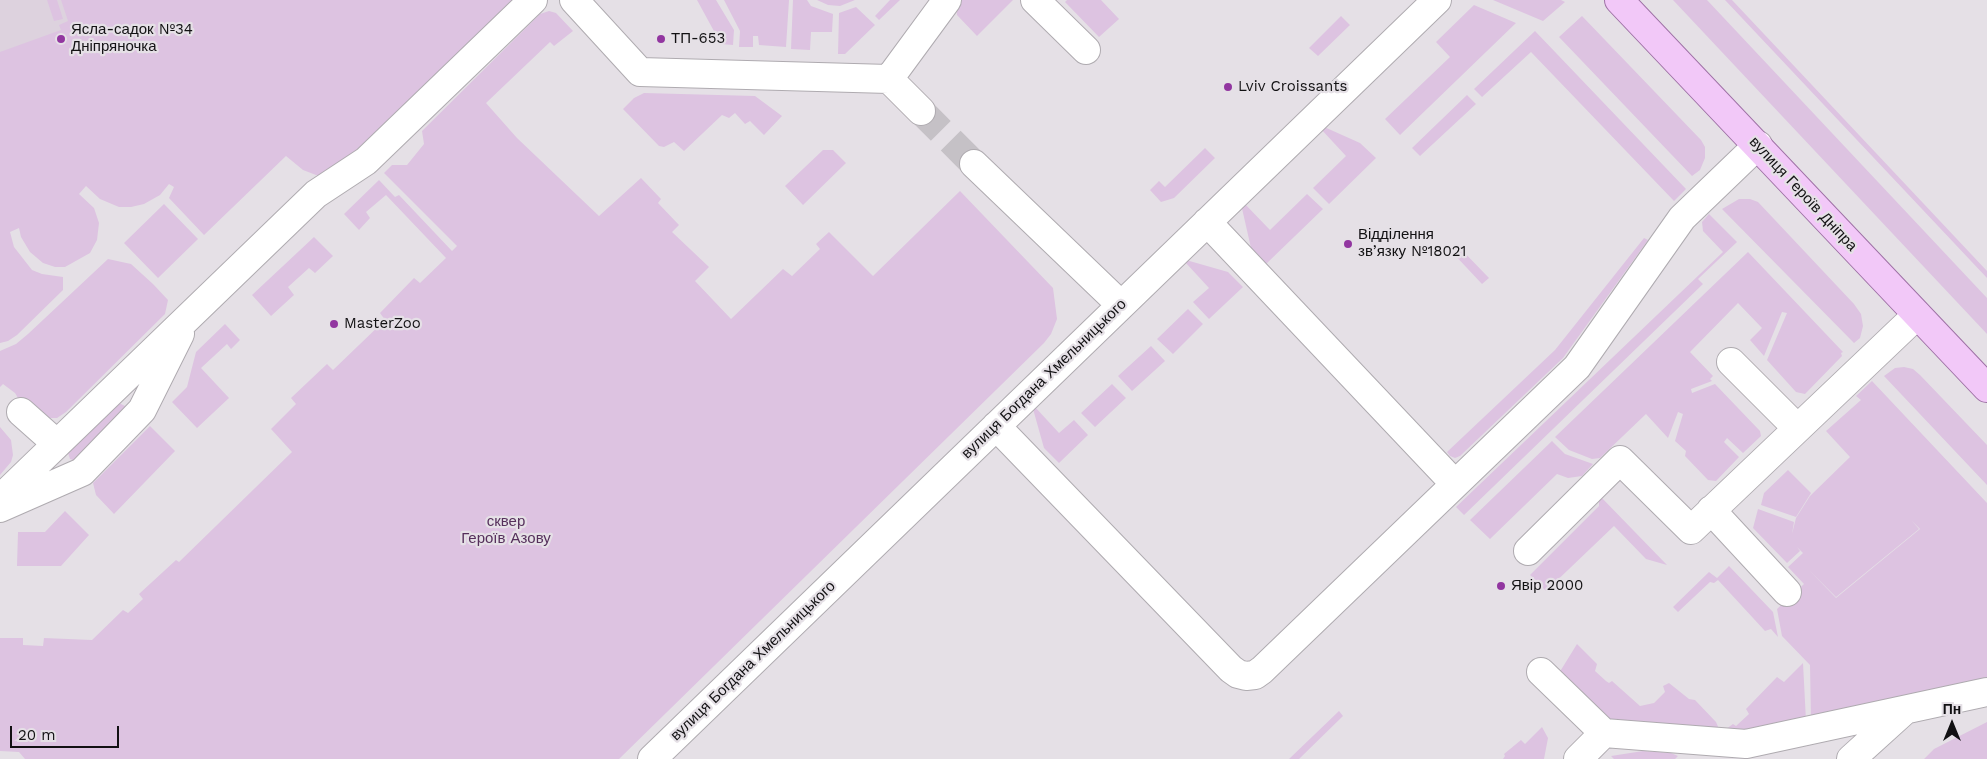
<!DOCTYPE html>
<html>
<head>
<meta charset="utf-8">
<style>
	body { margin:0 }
	#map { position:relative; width:1987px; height:759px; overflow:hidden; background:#e5e0e6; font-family:"Work Sans",sans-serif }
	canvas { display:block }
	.north { position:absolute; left:1927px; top:699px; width:50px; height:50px; -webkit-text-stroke:4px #e5e0e6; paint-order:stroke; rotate:0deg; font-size:14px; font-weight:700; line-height:20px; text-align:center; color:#121113 }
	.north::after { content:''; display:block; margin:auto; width:18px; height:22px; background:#121113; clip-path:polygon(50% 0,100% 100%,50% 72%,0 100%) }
	.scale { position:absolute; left:10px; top:726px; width:109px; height:22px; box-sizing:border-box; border:2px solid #121113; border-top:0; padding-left:6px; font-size:15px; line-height:18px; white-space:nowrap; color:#121113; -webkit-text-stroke:4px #e5e0e6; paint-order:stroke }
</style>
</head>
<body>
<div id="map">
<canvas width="1987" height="759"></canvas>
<div class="north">Пн</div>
<div class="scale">20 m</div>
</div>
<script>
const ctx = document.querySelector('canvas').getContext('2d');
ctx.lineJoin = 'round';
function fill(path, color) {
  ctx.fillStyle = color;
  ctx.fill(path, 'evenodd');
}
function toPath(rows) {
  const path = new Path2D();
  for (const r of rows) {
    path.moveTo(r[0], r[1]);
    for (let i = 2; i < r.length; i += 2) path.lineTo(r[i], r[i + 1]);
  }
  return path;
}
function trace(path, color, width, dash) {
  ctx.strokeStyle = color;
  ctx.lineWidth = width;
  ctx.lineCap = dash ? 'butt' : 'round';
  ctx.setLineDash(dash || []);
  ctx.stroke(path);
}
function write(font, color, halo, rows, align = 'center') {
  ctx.font = font + ' "Work Sans",sans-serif';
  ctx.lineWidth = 4.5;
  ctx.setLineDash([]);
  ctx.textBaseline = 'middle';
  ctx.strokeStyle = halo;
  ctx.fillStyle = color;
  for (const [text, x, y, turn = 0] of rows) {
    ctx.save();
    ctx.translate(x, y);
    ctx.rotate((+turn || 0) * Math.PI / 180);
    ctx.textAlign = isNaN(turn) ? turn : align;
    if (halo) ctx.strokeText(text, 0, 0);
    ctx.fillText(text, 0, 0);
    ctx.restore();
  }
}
const built = toPath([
	[0,0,243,0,0,78]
]);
const green = toPath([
	[47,0,57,0,63,19,54,21],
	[61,0,517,0,345,168,325,176,316,175,303,170,286,156,204,235,169,198,174,187,169,184,160,195,144,204,131,207,119,207,100,199,86,186,79,194,94,208,99,223,97,240,90,253,65,267,55,267,43,263,30,252,21,237,19,228,10,232,14,247,32,270,42,274,63,277,63,290,17,335,8,341,0,343,0,52,61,30,59,25,68,21],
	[697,0,716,0,734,30,733,45,721,44],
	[724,0,789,0,786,47,759,45,758,36,753,36,753,47,739,47,740,31],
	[793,0,807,0,811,6,833,14,832,32,811,32,810,50,791,49],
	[817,0,855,0,840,6,828,5],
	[890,0,900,0,879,20,875,16],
	[958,0,1013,0,977,36,957,15,956,7],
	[1067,0,1101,0,1119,19,1099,37,1065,2],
	[1493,0,1561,0,1565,2,1543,21],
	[1673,0,1707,0,1987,298,1987,334],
	[1725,0,1732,0,1987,271,1987,278],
	[1474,5,1516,23,1400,135,1385,119,1450,57,1436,42],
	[856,7,875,25,845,54,838,54,839,13],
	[549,11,556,13,573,31,554,46,550,42,486,103,517,138,599,216,641,178,661,199,658,203,679,225,672,232,709,267,695,281,731,319,783,269,792,276,820,249,816,244,829,232,873,276,960,191,1053,288,1057,319,1051,334,1044,343,619,759,25,759,19,752,0,751,0,638,23,638,23,645,43,646,44,638,92,640,123,610,128,613,143,599,139,594,176,560,179,562,292,452,271,429,296,404,291,398,327,364,333,370,385,320,380,313,414,278,420,283,446,258,386,195,366,212,370,218,359,230,344,214,379,180,395,197,399,195,452,251,457,246,384,173,392,165,407,165,424,144,422,131,540,14],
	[1341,16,1350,25,1318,56,1309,48],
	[1582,16,1701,140,1705,147,1705,158,1700,170,1692,176,1559,37],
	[1535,31,1686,189,1674,201,1531,52,1482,97,1474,89],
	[644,93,755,96,782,116,764,135,750,121,745,124,735,113,729,118,722,115,684,151,674,142,664,147,659,146,623,109,634,98],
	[1467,95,1476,104,1420,156,1412,148],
	[1322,126,1360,143,1376,158,1329,204,1313,188,1346,156,1320,128],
	[1205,148,1215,158,1174,198,1161,202,1150,190,1159,181,1165,187],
	[823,150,833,150,846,163,803,205,785,186],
	[1307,194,1323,209,1266,264,1251,248,1241,204,1243,202,1270,230],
	[1739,199,1750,199,1758,202,1854,304,1861,314,1863,326,1860,338,1854,343,1722,209],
	[164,204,198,239,158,278,124,243],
	[1709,214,1737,242,1698,279,1703,284,1464,515,1456,507,1723,252,1703,231,1702,222],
	[314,237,333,256,315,273,309,268,288,287,294,295,271,316,252,295],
	[1644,238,1648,240,1563,358,1460,456,1455,458,1450,456,1447,452,1555,350],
	[1457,245,1489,278,1482,284,1451,251],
	[1748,252,1843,352,1841,353,1842,356,1805,394,1796,392,1767,360,1787,313,1782,312,1764,356,1750,340,1762,328,1738,303,1690,352,1713,376,1710,379,1712,381,1691,389,1692,393,1715,384,1760,431,1761,436,1743,453,1727,438,1724,442,1739,457,1716,481,1708,480,1685,456,1686,451,1675,441,1683,414,1678,412,1668,438,1646,414,1600,458,1592,459,1569,450,1555,437],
	[108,259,131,264,153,284,168,300,165,314,66,412,57,418,44,418,21,403,15,393,3,384,0,387,0,351,16,344,28,334],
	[1186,260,1228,272,1243,287,1209,319,1193,302,1209,288,1185,262],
	[1188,309,1203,324,1173,354,1157,339],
	[225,324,240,340,231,349,227,344,201,368,229,398,197,428,172,402,187,387,196,352],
	[1151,346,1165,361,1132,391,1118,376],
	[1904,367,1913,369,1920,375,1987,445,1987,485,1884,376,1895,368],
	[1872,381,1987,503,1987,683,1811,720,1810,665,1782,636,1777,609,1804,584,1788,567,1803,553,1797,547,1800,551,1787,563,1753,528,1758,509,1794,522,1792,534,1796,518,1810,496,1850,457,1826,431,1861,400,1856,396],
	[1912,521,1920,529,1836,598,1809,570,1836,597,1919,529],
	[1112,384,1126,398,1095,427,1081,413],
	[119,403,125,406,127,410,76,461,70,459,68,453],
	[1035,407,1059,433,1074,420,1088,435,1059,463,1044,448,1033,409],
	[150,426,175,451,114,514,96,495,93,483],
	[0,427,11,440,13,455,11,462,0,475],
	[1552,441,1565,454,1593,464,1582,476,1568,478,1557,474,1490,539,1470,520],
	[1788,470,1811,493,1796,517,1761,505,1764,493],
	[1599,495,1667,565,1646,559,1614,526,1546,591,1530,575,1599,506],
	[65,511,89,535,61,566,17,566,18,532,45,532],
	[1729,566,1773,612,1778,637,1771,629,1765,631,1718,580,1714,583,1710,582,1678,612,1673,607,1709,572,1717,578],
	[1577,644,1597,664,1595,671,1606,681,1609,683,1612,681,1640,706,1654,703,1665,692,1663,686,1669,683,1689,699,1695,700,1716,722,1719,729,1599,721,1556,678],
	[1803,663,1806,721,1745,734,1726,729,1733,724,1736,726,1749,714,1746,709,1777,677,1784,682],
	[1339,711,1343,716,1299,759,1289,759],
	[1987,722,1987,759,1924,759,1934,749],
	[1542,727,1548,738,1544,759,1503,759,1505,756,1504,754,1521,740,1525,744],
	[1643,751,1671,753,1678,756,1675,759,1614,759,1611,756]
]);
const minorTunnel = toPath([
	[921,111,974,164]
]);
const minor = toPath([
	[574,0,640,72,889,79,921,111],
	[1035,0,1086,50],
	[889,79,947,0],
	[974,164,1121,305],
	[1207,222,1455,484],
	[1731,362,1797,428],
	[21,412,57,444],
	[996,426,1231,669,1238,674,1246,676,1255,675,1262,670,1577,367,1682,218,1758,145],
	[0,499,316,194,366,161,533,0],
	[0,508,82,472,142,410,180,334],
	[1711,510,1787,592],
	[1528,551,1620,460,1691,530,1917,315],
	[1541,672,1604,733],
	[652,759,1437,0],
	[1578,759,1604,733,1746,744,1987,692],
	[1851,759,1904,711]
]);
const major = toPath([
	[1619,0,1987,388]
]);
const markers = [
	[61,39,5,"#9236a0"],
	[661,39,5,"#9236a0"],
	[1228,87,5,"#9236a0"],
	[1348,244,5,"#9236a0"],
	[334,324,5,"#9236a0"],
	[1501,586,5,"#9236a0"]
];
const poiNames = [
	["Ясла-садок №34",71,30],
	["Дніпряночка",71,47],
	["ТП-653",671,39],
	["Lviv Croissants",1238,87],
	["Відділення",1358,235],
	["зв’язку №18021",1358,252],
	["MasterZoo",344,324],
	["Явір 2000",1511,586]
];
const streetNames = [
	["вулиця Героїв Дніпра",1803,194,47],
	["вулиця Богдана Хмельницького",1044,379,-44],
	["вулиця Богдана Хмельницького",753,661,-44]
];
const parkNames = [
	["сквер",506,522],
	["Героїв Азову",506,539]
];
fill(built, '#ddd2de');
fill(green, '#ddc3e1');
trace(minorTunnel, '#c5c1c6', 28, [28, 14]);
trace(minor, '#afabb0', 30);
trace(major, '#9e71a5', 30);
trace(minor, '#fff', 28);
trace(major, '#f2c8f8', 28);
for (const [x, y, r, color] of markers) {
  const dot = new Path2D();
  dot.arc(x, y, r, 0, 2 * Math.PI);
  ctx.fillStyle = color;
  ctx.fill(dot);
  trace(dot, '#e5e0e6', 2);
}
write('15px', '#121113', '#e5e0e6', poiNames, 'left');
write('15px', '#121113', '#e5e0e6', streetNames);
write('15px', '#56305c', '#e5e0e6', parkNames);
</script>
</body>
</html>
